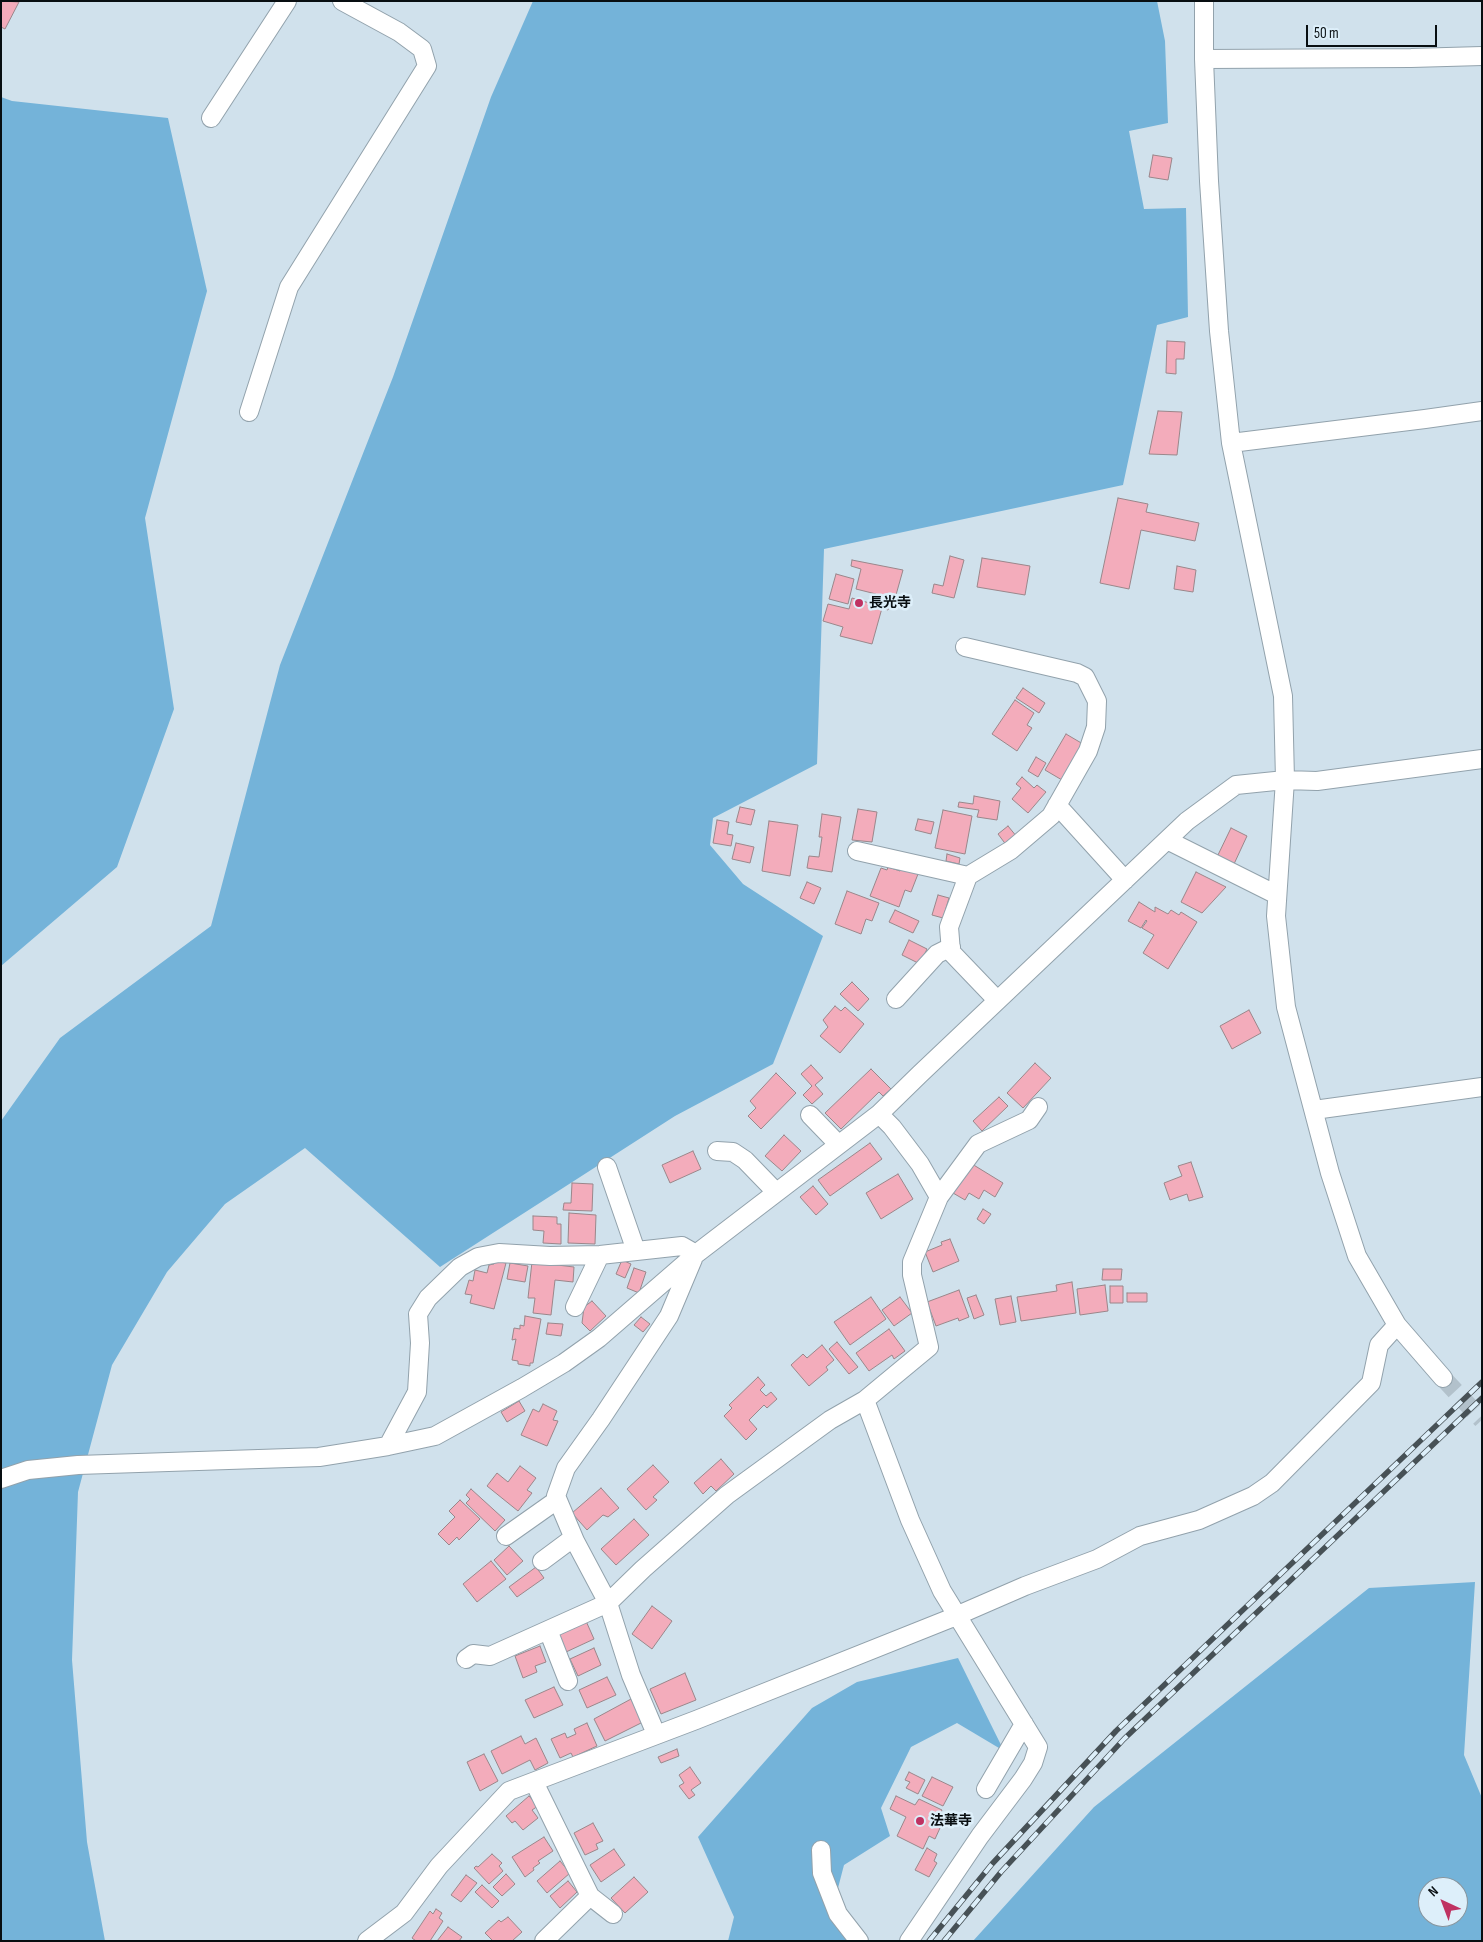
<!DOCTYPE html>
<html>
<head>
<meta charset="utf-8">
<style>
	body { margin:0 }
	#map { position:relative; width:1483px; height:1942px; overflow:hidden; background:#d0e1ec; font-family:"Sofia Sans Condensed",sans-serif }
	canvas { display:block }
	.frame { position:absolute; inset:0; border:2px solid #080e11; pointer-events:none }
	.north { position:absolute; left:1418px; top:1877px; width:50px; height:50px; box-sizing:border-box; background:#ddeffa; border:1px solid #88959d; border-radius:50%; rotate:317deg; font-size:14px; font-weight:700; line-height:20px; text-align:center; color:#080e11 }
	.north::after { content:''; display:block; margin:auto; width:18px; height:22px; background:#bf3262; clip-path:polygon(50% 0,100% 100%,50% 72%,0 100%) }
	.scale { position:absolute; left:1306px; top:25px; width:131px; height:22px; box-sizing:border-box; border:2px solid #080e11; border-top:0; padding-left:6px; font-size:15px; line-height:18px; white-space:nowrap; color:#080e11; -webkit-text-stroke:4px #ddeffa; paint-order:stroke }
</style>
</head>
<body>
<div id="map">
<canvas width="1483" height="1942"></canvas>
<div class="frame"></div>
<div class="north">N</div>
<div class="scale">50 m</div>
</div>
<script>
const ctx = document.querySelector('canvas').getContext('2d');
ctx.lineJoin = 'round';
function fill(path, color) {
  ctx.fillStyle = color;
  ctx.fill(path, 'evenodd');
}
function toPath(rows) {
  const path = new Path2D();
  for (const r of rows) {
    path.moveTo(r[0], r[1]);
    for (let i = 2; i < r.length; i += 2) path.lineTo(r[i], r[i + 1]);
  }
  return path;
}
function trace(path, color, width, dash) {
  ctx.strokeStyle = color;
  ctx.lineWidth = width;
  ctx.lineCap = dash ? 'butt' : 'round';
  ctx.setLineDash(dash || []);
  ctx.stroke(path);
}
function write(font, color, halo, rows, align = 'center') {
  ctx.font = font + ' "Sofia Sans Condensed","Noto Sans JP",sans-serif';
  ctx.lineWidth = 5;
  ctx.setLineDash([]);
  ctx.textBaseline = 'middle';
  ctx.strokeStyle = halo;
  ctx.fillStyle = color;
  for (const [text, x, y, turn = 0] of rows) {
    ctx.save();
    ctx.translate(x, y);
    ctx.rotate((+turn || 0) * Math.PI / 180);
    ctx.textAlign = isNaN(turn) ? turn : align;
    if (halo) ctx.strokeText(text, 0, 0);
    ctx.fillText(text, 0, 0);
    ctx.restore();
  }
}
const forest = toPath([
	[533,1,1157,1,1165,41,1168,123,1129,131,1144,209,1186,208,1188,317,1157,325,1123,485,824,549,817,764,713,818,710,845,743,884,823,936,773,1064,675,1116,440,1267,305,1148,225,1204,167,1272,112,1365,78,1492,72,1660,87,1842,105,1941,1,1941,1,1121,60,1038,211,926,280,665,393,377,491,97],
	[1,97,12,101,168,118,207,291,145,518,174,709,117,867,1,966],
	[1475,1582,1464,1755,1482,1798,1482,1941,973,1941,1094,1807,1369,1588],
	[1428,1887,1458,1887,1458,1917,1428,1917],
	[958,1658,1004,1751,957,1723,911,1747,881,1808,890,1836,844,1865,838,1888,858,1941,728,1941,734,1917,698,1837,812,1708,857,1682]
]);
const building = toPath([
	[1,1,19,2,5,29,1,27,1,1],
	[1153,155,1172,158,1168,180,1149,177,1153,155],
	[1167,341,1185,342,1184,359,1176,359,1176,374,1166,373,1167,341],
	[1158,411,1182,412,1177,455,1149,454,1158,411],
	[1118,498,1148,504,1146,512,1199,523,1195,541,1141,530,1129,589,1100,583,1118,498],
	[950,556,964,560,954,598,932,593,934,584,943,586,950,556],
	[982,558,1030,566,1025,595,977,587,982,558],
	[852,560,903,570,894,602,890,601,888,610,882,608,872,644,840,636,843,627,823,621,828,604,849,609,852,598,873,604,876,594,856,589,861,569,851,566,852,560],
	[1177,566,1196,570,1193,592,1174,589,1177,566],
	[836,574,854,579,848,604,829,599,836,574],
	[1023,688,1045,703,1039,713,1016,698,1023,688],
	[1015,700,1034,713,1027,725,1032,728,1017,751,992,734,1015,700],
	[1066,734,1083,744,1062,780,1045,770,1066,734],
	[1036,757,1046,763,1038,777,1028,771,1036,757],
	[1022,777,1034,788,1037,785,1046,792,1028,813,1012,799,1021,788,1016,784,1022,777],
	[974,796,1000,801,997,820,977,817,979,810,958,807,959,802,973,804,974,796],
	[740,807,755,810,751,825,736,822,740,807],
	[858,809,877,812,872,842,852,840,858,809],
	[943,810,972,816,965,854,935,848,943,810],
	[822,814,841,817,832,872,807,868,809,856,819,857,822,837,819,837,822,814],
	[918,819,934,822,931,834,915,830,918,819],
	[717,820,729,822,727,834,733,835,731,846,713,843,717,820],
	[769,821,798,825,790,876,762,871,769,821],
	[1008,826,1017,837,1007,846,998,834,1008,826],
	[1231,828,1247,836,1234,864,1217,857,1231,828],
	[736,843,754,847,750,863,732,859,736,843],
	[947,854,960,858,959,864,946,861,947,854],
	[888,867,900,871,901,867,918,874,911,892,905,890,899,907,870,896,881,868,887,870,888,867],
	[1196,872,1226,887,1202,913,1181,902,1196,872],
	[807,882,821,888,814,904,800,898,807,882],
	[847,891,879,903,872,921,866,919,861,934,835,924,847,891],
	[938,895,949,898,943,918,932,915,938,895],
	[1139,902,1155,912,1155,907,1168,914,1171,910,1179,915,1181,912,1197,922,1168,969,1143,953,1154,935,1142,928,1147,921,1146,920,1141,928,1128,921,1139,902],
	[895,910,919,921,913,933,889,922,895,910],
	[909,940,927,949,920,964,902,955,909,940],
	[852,982,869,999,858,1011,840,994,852,982],
	[835,1006,841,1011,845,1007,864,1024,840,1053,820,1036,828,1027,823,1020,835,1006],
	[1249,1010,1261,1033,1232,1049,1220,1026,1249,1010],
	[1035,1063,1051,1078,1023,1108,1007,1093,1035,1063],
	[811,1065,823,1078,815,1085,823,1094,812,1104,803,1095,812,1086,801,1074,811,1065],
	[871,1069,891,1089,883,1096,879,1092,841,1129,825,1113,871,1069],
	[776,1073,796,1093,761,1129,748,1116,756,1108,750,1101,776,1073],
	[999,1097,1008,1106,982,1131,973,1121,999,1097],
	[784,1135,801,1151,782,1171,765,1156,784,1135],
	[870,1143,882,1159,830,1196,818,1180,870,1143],
	[693,1151,701,1169,670,1183,662,1165,693,1151],
	[1191,1162,1203,1197,1189,1201,1187,1194,1170,1200,1164,1183,1182,1176,1178,1166,1191,1162],
	[972,1164,1003,1183,995,1197,984,1190,979,1199,969,1193,965,1200,953,1193,972,1164],
	[898,1174,913,1199,881,1219,866,1193,898,1174],
	[572,1183,593,1184,592,1211,563,1210,564,1203,571,1203,572,1183],
	[813,1186,828,1204,816,1215,800,1197,813,1186],
	[983,1209,991,1214,984,1224,977,1219,983,1209],
	[569,1213,596,1215,595,1244,568,1243,569,1213],
	[533,1216,557,1217,557,1224,561,1224,561,1244,543,1243,544,1231,533,1230,533,1216],
	[950,1239,959,1261,933,1272,925,1252,942,1245,941,1242,950,1239],
	[622,1260,631,1264,625,1278,616,1274,622,1260],
	[494,1261,506,1263,494,1309,470,1303,472,1295,465,1294,469,1280,473,1281,475,1270,487,1273,489,1265,494,1264,494,1261],
	[532,1262,574,1267,573,1282,555,1280,551,1315,533,1313,535,1298,528,1298,532,1262],
	[510,1263,528,1266,525,1282,507,1279,510,1263],
	[634,1268,646,1272,639,1293,627,1288,634,1268],
	[1103,1269,1122,1269,1121,1280,1102,1280,1103,1269],
	[1072,1282,1076,1313,1021,1321,1017,1297,1057,1291,1056,1285,1072,1282],
	[1105,1285,1108,1311,1080,1315,1077,1289,1105,1285],
	[1110,1286,1123,1286,1123,1303,1110,1303,1110,1286],
	[959,1290,969,1317,959,1321,958,1318,936,1326,927,1302,959,1290],
	[1127,1293,1147,1293,1147,1302,1127,1302,1127,1293],
	[976,1295,984,1315,974,1319,967,1298,976,1295],
	[1011,1296,1016,1322,1000,1325,995,1299,1011,1296],
	[871,1297,886,1319,850,1345,834,1322,871,1297],
	[900,1297,912,1313,894,1326,882,1310,900,1297],
	[592,1301,606,1316,590,1331,582,1323,584,1307,592,1301],
	[525,1316,541,1319,533,1363,530,1363,530,1366,518,1364,518,1361,512,1360,516,1339,512,1340,514,1328,520,1329,520,1325,524,1326,525,1316],
	[641,1317,650,1324,643,1332,634,1325,641,1317],
	[548,1323,563,1324,561,1336,546,1334,548,1323],
	[889,1329,905,1351,894,1359,892,1355,869,1371,856,1353,889,1329],
	[837,1342,858,1367,849,1374,829,1349,837,1342],
	[822,1345,834,1360,826,1367,828,1370,809,1386,791,1365,803,1354,807,1358,822,1345],
	[758,1377,765,1385,760,1390,766,1396,771,1392,777,1399,767,1408,764,1405,749,1420,757,1429,746,1440,724,1416,732,1408,729,1405,758,1377],
	[519,1401,525,1411,507,1422,501,1412,519,1401],
	[543,1404,557,1411,553,1420,558,1421,547,1446,521,1435,533,1409,539,1412,543,1404],
	[721,1459,734,1474,716,1491,711,1486,703,1494,694,1483,721,1459],
	[653,1465,669,1482,653,1497,657,1500,646,1510,627,1489,653,1465],
	[520,1466,536,1478,527,1490,532,1493,518,1511,487,1486,497,1473,508,1482,520,1466],
	[601,1488,619,1508,608,1517,603,1515,587,1530,572,1513,601,1488],
	[471,1489,505,1520,495,1531,466,1503,470,1499,466,1495,471,1489],
	[460,1500,480,1519,459,1540,457,1537,449,1545,438,1534,455,1517,449,1511,460,1500],
	[634,1519,649,1535,616,1565,601,1549,634,1519],
	[509,1546,523,1561,507,1575,494,1560,509,1546],
	[491,1561,506,1579,477,1602,463,1584,491,1561],
	[536,1567,544,1578,517,1597,509,1587,536,1567],
	[652,1606,672,1621,652,1649,632,1634,652,1606],
	[586,1621,594,1639,566,1652,558,1634,586,1621],
	[540,1646,546,1662,535,1666,537,1672,523,1678,515,1656,540,1646],
	[594,1648,601,1665,578,1676,570,1659,594,1648],
	[685,1673,696,1700,661,1714,650,1689,685,1673],
	[607,1677,616,1695,587,1708,579,1690,607,1677],
	[554,1687,563,1705,534,1718,525,1700,554,1687],
	[631,1699,643,1722,605,1741,594,1719,631,1699],
	[587,1723,597,1746,573,1757,571,1753,560,1758,551,1739,565,1733,567,1738,576,1734,574,1729,587,1723],
	[521,1736,525,1744,536,1738,548,1763,535,1770,530,1760,502,1774,491,1751,521,1736],
	[677,1749,679,1756,661,1763,658,1757,677,1749],
	[484,1754,498,1781,480,1791,467,1762,484,1754],
	[690,1767,701,1783,691,1790,695,1795,689,1799,679,1786,684,1783,679,1775,690,1767],
	[909,1772,925,1780,918,1794,906,1788,910,1782,905,1780,909,1772],
	[932,1777,953,1787,943,1806,922,1796,932,1777],
	[529,1796,538,1806,532,1810,538,1818,523,1830,515,1821,512,1823,506,1816,529,1796],
	[896,1796,915,1805,919,1799,942,1810,935,1825,940,1828,935,1839,929,1836,923,1849,897,1836,906,1817,890,1809,896,1796],
	[593,1823,603,1841,596,1844,598,1849,585,1855,574,1833,593,1823],
	[544,1837,553,1851,538,1861,540,1863,533,1868,534,1870,525,1877,512,1857,544,1837],
	[927,1848,937,1854,934,1861,937,1863,929,1877,915,1870,927,1848],
	[614,1849,625,1865,601,1882,590,1865,614,1849],
	[492,1854,502,1863,499,1866,503,1871,489,1884,474,1868,476,1866,478,1867,492,1854],
	[560,1861,570,1873,547,1893,537,1881,560,1861],
	[506,1874,515,1884,502,1896,493,1887,506,1874],
	[466,1875,477,1883,461,1902,451,1895,466,1875],
	[634,1877,648,1892,625,1913,611,1898,634,1877],
	[568,1881,577,1892,560,1908,550,1896,568,1881],
	[482,1885,499,1901,492,1908,475,1892,482,1885],
	[436,1909,442,1913,439,1918,443,1921,430,1941,416,1941,412,1938,430,1911,433,1914,436,1909],
	[508,1917,522,1932,512,1941,493,1941,485,1933,499,1920,501,1922,508,1917],
	[448,1927,462,1937,459,1941,437,1941,448,1927]
]);
const minorTunnel = toPath([
	[1443,1378,1482,1420]
]);
const minor = toPath([
	[1204,1,1204,59,1209,181,1219,331,1231,443,1283,696,1285,780,1276,916,1286,1007,1330,1173,1357,1256,1397,1325,1443,1378],
	[1204,59,1411,58,1482,56],
	[211,118,287,1],
	[249,412,289,287,427,66,422,49,399,32,342,1],
	[1231,443,1425,419,1482,411],
	[965,647,1077,673,1085,677,1097,701,1096,727,1088,751,1051,816,1011,850,968,876],
	[1057,805,1125,880],
	[1167,840,1277,895],
	[857,851,968,876,949,927,951,952,997,1000],
	[896,999,937,954,951,947],
	[1314,1110,1482,1087],
	[810,1115,838,1144],
	[717,1151,733,1152,745,1160,776,1192],
	[607,1167,636,1251],
	[939,1197,978,1144,1029,1120,1038,1107],
	[575,1307,600,1255],
	[865,1400,910,1520,942,1591,1038,1747,1033,1763,1023,1779,980,1836,909,1941],
	[388,1446,417,1392,420,1343,418,1314,428,1298,460,1267,478,1257,499,1253,550,1256,600,1255,682,1246,696,1254],
	[1,1479,28,1470,78,1465,319,1457,388,1446,435,1436,522,1388,564,1363,599,1338,696,1254,879,1114,920,1074,1187,821,1236,785,1285,780,1317,781,1482,759],
	[506,1536,557,1500],
	[542,1561,573,1538],
	[548,1630,568,1681],
	[466,1659,473,1654,490,1656,608,1603,643,1569,727,1495,830,1420,865,1400,929,1347,912,1275,912,1262,939,1197,920,1164,892,1127,879,1114],
	[656,1734,631,1675,608,1603,575,1541,556,1496,566,1468,601,1419,669,1316,693,1259],
	[534,1782,590,1896,544,1941],
	[986,1789,1024,1724],
	[821,1850,822,1873,838,1914,859,1941],
	[590,1896,613,1914],
	[367,1941,404,1913,439,1866,509,1791,696,1720,949,1619,1025,1586,1097,1559,1140,1536,1199,1520,1253,1496,1272,1483,1371,1383,1379,1345,1397,1325]
]);
const rail = toPath([
	[929,1941,992,1864,1116,1731,1482,1382],
	[944,1941,1001,1872,1124,1739,1482,1398]
]);
const markers = [
	[859,603,5,"#bf3262"],
	[920,1821,5,"#bf3262"]
];
const poiNames = [
	["長光寺",869,603],
	["法華寺",930,1821]
];
fill(forest, '#74b3d9');
fill(building, '#f3acbb');
trace(building, '#9a868a', 1);
trace(minorTunnel, '#b2c1cb', 18, [18, 9]);
trace(minor, '#92a2ac', 20);
trace(minor, '#fff', 18);
trace(rail, '#475156', 5.5);
trace(rail, '#ddeffa', 4, [11]);
for (const [x, y, r, color] of markers) {
  const dot = new Path2D();
  dot.arc(x, y, r, 0, 2 * Math.PI);
  ctx.fillStyle = color;
  ctx.fill(dot);
  trace(dot, '#ddeffa', 2);
}
write('bold 14px', '#080e11', '#ddeffa', poiNames, 'left');
</script>
</body>
</html>
